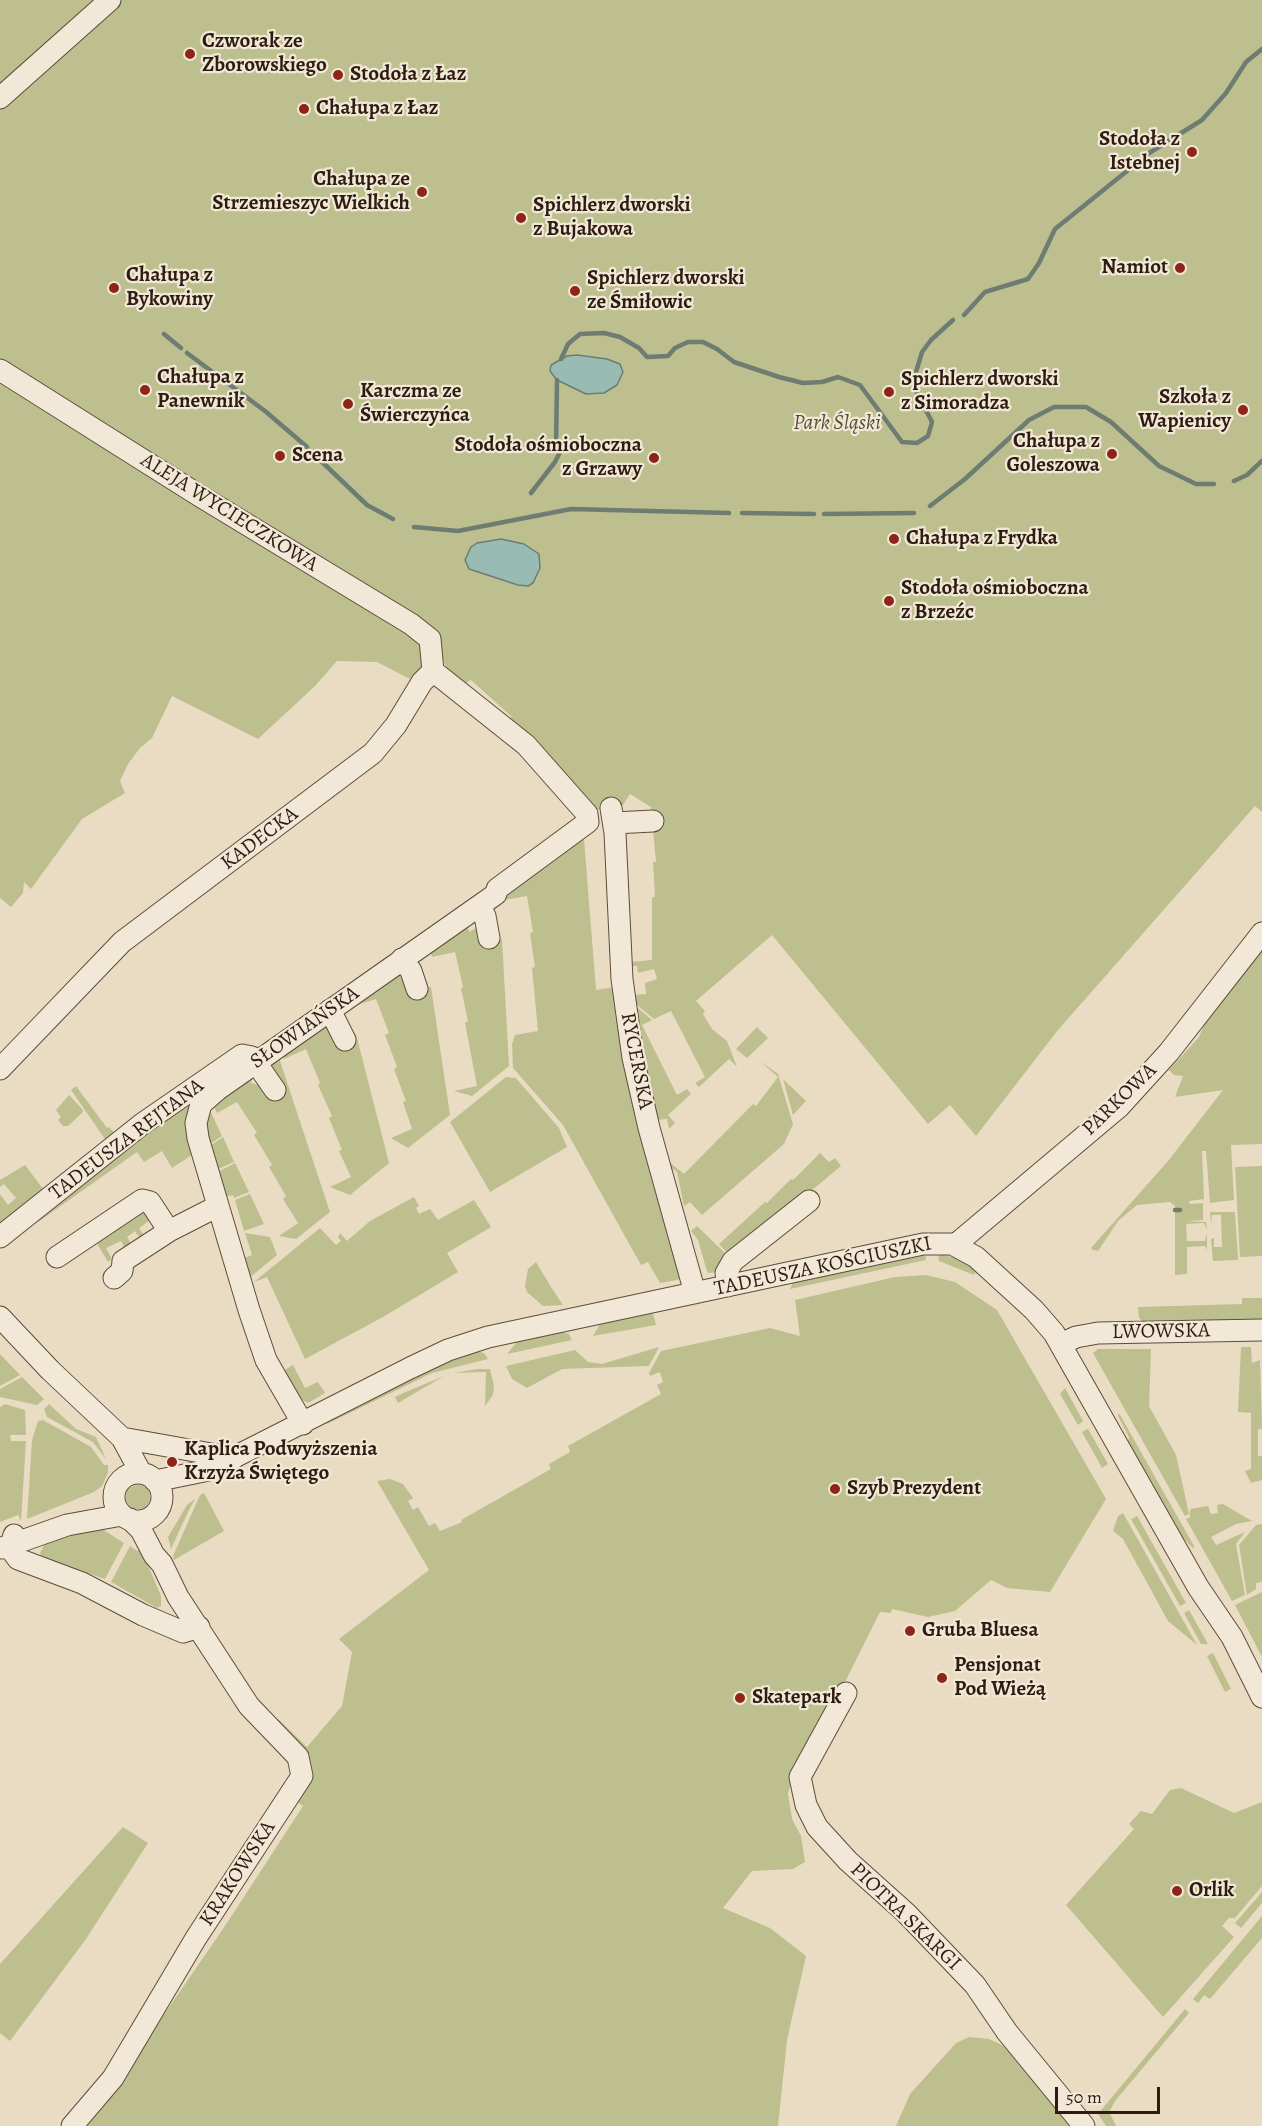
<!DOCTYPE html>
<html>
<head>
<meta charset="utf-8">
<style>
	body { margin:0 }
	#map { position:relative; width:1262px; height:2126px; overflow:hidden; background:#eadcc2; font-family:Alegreya,serif }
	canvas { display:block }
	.scale { position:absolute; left:1055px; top:2087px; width:105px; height:27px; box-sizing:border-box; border:3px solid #2f1c10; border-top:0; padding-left:8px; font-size:18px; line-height:21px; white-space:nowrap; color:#2f1c10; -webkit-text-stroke:4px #f1e8d7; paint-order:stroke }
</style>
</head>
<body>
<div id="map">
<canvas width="1262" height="2126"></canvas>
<div class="scale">50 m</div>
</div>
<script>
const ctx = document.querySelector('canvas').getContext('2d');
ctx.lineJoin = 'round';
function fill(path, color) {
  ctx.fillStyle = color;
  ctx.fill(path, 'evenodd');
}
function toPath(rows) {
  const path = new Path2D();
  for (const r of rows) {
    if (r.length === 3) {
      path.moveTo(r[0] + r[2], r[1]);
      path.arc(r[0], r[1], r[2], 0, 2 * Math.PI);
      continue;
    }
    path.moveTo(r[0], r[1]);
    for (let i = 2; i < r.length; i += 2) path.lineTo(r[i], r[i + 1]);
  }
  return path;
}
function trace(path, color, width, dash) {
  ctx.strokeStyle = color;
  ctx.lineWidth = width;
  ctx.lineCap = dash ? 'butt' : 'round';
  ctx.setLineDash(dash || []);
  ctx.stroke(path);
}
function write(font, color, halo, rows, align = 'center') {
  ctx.font = font + ' Alegreya,serif';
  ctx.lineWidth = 4.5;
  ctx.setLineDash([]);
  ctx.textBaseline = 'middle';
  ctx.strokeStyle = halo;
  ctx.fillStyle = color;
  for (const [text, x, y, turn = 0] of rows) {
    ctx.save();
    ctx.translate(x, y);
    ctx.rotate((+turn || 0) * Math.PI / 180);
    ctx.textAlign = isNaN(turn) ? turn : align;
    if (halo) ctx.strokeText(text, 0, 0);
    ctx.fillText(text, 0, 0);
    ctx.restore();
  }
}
const green = toPath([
	[0,0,1262,0,1262,812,1255,806,1058,1030,976,1136,950,1105,928,1124,772,935,696,1001,705,1011,703,1014,712,1029,727,1041,737,1067,729,1059,699,1087,695,1083,705,1077,671,1011,654,1019,631,1000,630,995,646,994,645,983,657,979,654,969,638,973,637,966,627,966,630,962,652,960,652,897,655,897,653,862,656,862,651,807,630,794,623,805,607,805,593,813,502,721,512,717,471,680,460,687,452,679,437,647,0,365],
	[0,376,428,646,419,673,410,679,377,662,337,661,315,686,258,739,172,696,152,738,140,748,128,764,120,781,125,793,82,819,31,889,24,882,23,893,11,907,0,898],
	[584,839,596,990,614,987,683,1279,660,1283,648,1262,641,1265,563,1125,513,1068,512,1044,515,1035,538,1031,532,968,535,967,530,933,533,932,527,896,503,900,500,892,567,845],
	[465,924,470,932,477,927,483,943,502,939,509,1066,472,1096,454,1091,477,1086,465,1023,468,1021,461,988,463,987,455,952,432,957,430,948],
	[1262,948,1262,1144,1231,1145,1234,1200,1210,1203,1206,1151,1202,1151,1204,1199,1189,1201,1190,1204,1203,1203,1203,1220,1186,1221,1206,1222,1207,1230,1204,1223,1186,1224,1187,1241,1205,1241,1207,1233,1207,1250,1205,1246,1187,1247,1187,1274,1175,1275,1175,1206,1170,1202,1137,1205,1118,1221,1098,1251,1093,1250,1091,1248,1168,1161,1223,1090,1175,1097,1183,1076,1174,1075,1169,1070,1199,1037,1205,1022],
	[396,972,403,974,400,977,406,983,421,988,431,987,450,1115,408,1148,391,1138,412,1129,403,1102,406,1101,394,1069,397,1067,385,1035,389,1033,376,999,354,1006],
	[631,1002,652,1020,642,1025,677,1095,687,1089,691,1094,668,1115,675,1123,669,1129,667,1119,657,1120],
	[323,1023,348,1037,356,1034,389,1163,350,1195,330,1187,351,1177,339,1151,342,1150,329,1118,332,1116,318,1085,320,1083,306,1049,284,1059,282,1052],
	[757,1027,768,1038,747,1058,736,1049],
	[278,1055,330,1212,296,1239,279,1236,298,1223,283,1199,286,1196,269,1167,272,1165,254,1135,257,1133,237,1102,217,1113,212,1102,252,1076,251,1083,259,1085],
	[760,1061,778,1074,793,1124,784,1144,702,1215,690,1202,684,1206,677,1172,669,1166,668,1161,684,1174,753,1104,756,1106,778,1077],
	[506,1077,516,1078,559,1128,567,1147,490,1192,450,1122],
	[783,1079,806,1101,793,1115],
	[216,1082,195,1153,172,1168,162,1151,144,1162,137,1152,38,1222,35,1217],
	[76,1086,107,1128,109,1127,114,1132,122,1126,125,1130,109,1142,105,1139,71,1090],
	[69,1095,83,1110,82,1113,68,1126,63,1126,58,1120,61,1117,56,1110],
	[208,1106,222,1136,207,1146,205,1140],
	[223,1137,234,1162,214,1171,207,1148],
	[820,1153,829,1162,835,1158,841,1166,731,1257,719,1244,765,1202,767,1203,791,1179,793,1180],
	[235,1163,249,1192,234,1198,233,1195,222,1198,214,1174],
	[25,1165,44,1190,0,1233,0,1194,8,1205,16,1198,4,1184,0,1187,0,1180],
	[1262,1166,1262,1256,1240,1257,1235,1167],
	[250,1194,264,1224,244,1231,235,1200],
	[414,1197,419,1206,416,1208,419,1214,430,1209,438,1220,474,1200,491,1227,447,1253,458,1272,383,1317,305,1359,267,1277,254,1282,320,1228,336,1245,341,1241,338,1237,340,1233,347,1241,370,1221],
	[140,1212,148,1214,155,1230,149,1221,139,1228,145,1237,141,1240,135,1231,127,1237,132,1246,126,1250,121,1241,106,1248,112,1259,108,1262,94,1239],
	[1210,1212,1235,1212,1238,1260,1213,1261,1211,1239,1214,1238,1214,1247,1222,1247,1221,1215,1212,1215,1211,1224],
	[697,1226,730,1258,718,1272,708,1273,706,1268,698,1240,691,1231],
	[245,1233,270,1237,277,1255,249,1278,240,1260,252,1255],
	[938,1253,965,1261,977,1270,974,1275,939,1261],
	[925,1254,926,1260,790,1289,793,1282],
	[536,1262,551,1287,563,1305,543,1306,527,1292,525,1286,528,1269],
	[926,1275,955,1282,997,1310,1106,1499,1050,1592,1007,1588,991,1580,955,1611,928,1617,892,1609,891,1613,880,1612,841,1690,794,1771,788,1794,792,1819,801,1836,805,1862,793,1869,752,1871,723,1908,770,1928,806,1956,787,2040,778,2126,84,2126,105,2100,223,1929,303,1806,295,1800,308,1777,274,1724,278,1719,307,1747,342,1706,352,1652,339,1639,429,1570,377,1481,390,1479,403,1484,413,1498,408,1501,413,1510,418,1507,429,1526,435,1523,440,1531,462,1522,461,1520,551,1469,549,1464,570,1452,568,1446,661,1394,657,1385,663,1382,660,1372,650,1376,649,1373,661,1351,770,1328,800,1336,795,1300,895,1277],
	[1242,1298,1262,1298,1262,1319,1143,1322,1139,1318,1138,1307,1242,1304],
	[653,1313,656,1325,593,1336,600,1324],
	[562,1332,569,1334,572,1340,507,1354,518,1341],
	[659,1347,649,1366,562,1369,527,1388,512,1379,506,1366,575,1350,588,1362,602,1364],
	[1241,1347,1251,1347,1252,1363,1260,1360,1262,1428,1258,1430,1258,1456,1262,1456,1262,1480,1251,1483,1245,1471,1251,1469,1251,1413,1238,1412],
	[1098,1349,1151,1349,1149,1406,1176,1455,1189,1514,1185,1516,1093,1353],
	[476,1351,484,1353,488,1359,432,1373,327,1424,327,1420,434,1366],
	[0,1354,20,1375,0,1386],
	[293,1365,305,1388,318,1382,325,1393,308,1403,300,1399,283,1371],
	[478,1369,490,1369,494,1386,493,1395,485,1406,486,1372,453,1373],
	[444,1376,398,1403,395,1397,401,1394],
	[22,1377,44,1399,37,1405,0,1397,0,1389],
	[1065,1388,1083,1421,1078,1425,1060,1394],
	[5,1404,25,1410,26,1435,10,1435,11,1441,26,1441,21,1521,18,1515,0,1522,0,1407],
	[49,1404,76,1429,96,1437,106,1459,93,1442,47,1417,44,1409],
	[1119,1413,1194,1546,1194,1549,1174,1529,1127,1444,1129,1437,1118,1416],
	[43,1420,91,1447,104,1465,108,1465,108,1473,102,1486,94,1492,27,1519,32,1440,38,1421],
	[1088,1429,1108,1464,1102,1468,1082,1432],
	[138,1497,12],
	[204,1493,224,1531,174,1560,173,1556,200,1495],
	[195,1499,188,1512,171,1549,168,1537,187,1505],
	[1223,1504,1252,1521,1236,1524,1211,1537,1216,1545,1245,1532,1236,1544,1245,1595,1232,1601,1186,1519,1190,1517,1190,1509,1208,1506,1211,1514,1218,1513,1217,1505],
	[1123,1513,1197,1645,1168,1621,1123,1539,1113,1531,1118,1516],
	[1137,1516,1186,1603,1180,1606,1131,1519],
	[1262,1524,1262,1582,1256,1583,1256,1589,1247,1595,1239,1545,1256,1525],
	[101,1525,102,1529,124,1543,105,1579,42,1557,40,1553,45,1543,69,1533],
	[130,1546,137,1551,141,1549,161,1596,161,1606,157,1608,111,1582],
	[1262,1592,1262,1657,1235,1605],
	[1189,1610,1208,1644,1201,1644,1184,1613],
	[1213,1653,1231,1689,1225,1692,1207,1656],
	[1181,1788,1234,1813,1262,1802,1262,1886,1235,1918,1229,1918,1222,1926,1234,1937,1163,2017,1066,1905,1134,1829,1129,1824,1141,1811,1152,1814,1170,1790],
	[123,1827,148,1843,86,1939,10,2041,0,2033,0,1964],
	[1262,1892,1262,1903,1241,1928,1235,1923],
	[1262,1916,1262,1938,1210,1999,1204,1995,1198,2003,1193,1999],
	[1185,2009,1189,2013,1115,2101,1109,2112,1116,2126,1106,2126,1098,2114],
	[969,2037,989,2039,1008,2048,1073,2126,896,2126,910,2094,956,2043]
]);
const water = toPath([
	[577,355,607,359,620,364,623,372,617,385,604,393,586,394,557,380,550,371,551,365,567,356,577,355],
	[501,539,524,544,539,554,540,568,533,583,528,586,518,585,469,569,465,560,471,547,477,543,501,539]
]);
const stream = toPath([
	[1146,155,1202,120,1226,93,1246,62,1262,49],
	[964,315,985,292,1028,279,1039,263,1055,229,1132,167],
	[164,334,181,348],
	[187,353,265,411,307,447],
	[561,359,568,344,580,334,604,333,620,337,639,348,647,357,668,356,675,348,688,342,703,342,717,349,734,362,779,377,803,383,822,382,838,377,860,385,902,442,917,443,928,436,932,422,916,391,916,372,922,352,931,340,953,320],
	[320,460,367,505,393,519],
	[1234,481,1247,475,1262,461],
	[531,493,555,462,560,452,556,447,557,380],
	[930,506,965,479,1029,420,1054,407,1086,407,1111,422,1159,466,1196,484,1214,484],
	[742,513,814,514],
	[824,514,914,513],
	[414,527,458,531,571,509,729,513],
	[1175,1210,1180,1210]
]);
const minor = toPath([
	[0,98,110,0],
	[0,370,200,496,411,624,430,639,433,671],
	[611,808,615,833,622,979,633,1058,649,1128,695,1293],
	[614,823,653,821],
	[479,906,485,916,489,938],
	[402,959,411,971,417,989],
	[330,1010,345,1040],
	[0,1069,122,942,373,753,396,725,422,682,433,671],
	[0,1237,142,1124,242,1055,252,1057,275,1090],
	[955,1245,1119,1107,1169,1052,1262,933],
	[57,1257,142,1200,150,1202,169,1231],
	[114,1278,122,1271,123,1261,169,1231,218,1206],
	[728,1286,726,1273,733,1261,809,1201],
	[0,1317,50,1370,122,1438,141,1473],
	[1061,1344,1076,1337,1098,1333,1262,1330],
	[303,1424,266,1360,249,1310,198,1138,196,1123,201,1104,217,1090,496,894,497,889,588,822,587,814,526,745,433,671],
	[122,1438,234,1458],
	[138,1497,24],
	[155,1481,209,1470,410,1368,448,1350,488,1337,923,1244,952,1244,976,1257,1034,1310,1054,1333,1198,1587,1232,1637,1262,1697],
	[14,1535,10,1548,18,1559,82,1583,143,1615,183,1632,199,1627],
	[2,1548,67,1525,122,1515],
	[846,1693,800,1777,806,1805,817,1827,848,1861,906,1913,975,1985,1007,2032,1084,2126],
	[72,2126,113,2078,196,1938,302,1776,298,1757,249,1706,178,1597,162,1564,154,1555,141,1530,130,1519]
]);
const markers = [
	[190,54,6,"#8f2418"],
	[338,75,6,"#8f2418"],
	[304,109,6,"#8f2418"],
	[1192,152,6,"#8f2418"],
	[422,192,6,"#8f2418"],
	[521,218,6,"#8f2418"],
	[1180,268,6,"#8f2418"],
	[114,288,6,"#8f2418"],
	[575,291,6,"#8f2418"],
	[145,390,6,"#8f2418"],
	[889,392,6,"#8f2418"],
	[348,404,6,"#8f2418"],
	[1243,410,6,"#8f2418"],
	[1112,454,6,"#8f2418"],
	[280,456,6,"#8f2418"],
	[654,458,6,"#8f2418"],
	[894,539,6,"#8f2418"],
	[889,601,6,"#8f2418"],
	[172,1462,6,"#8f2418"],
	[835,1489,6,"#8f2418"],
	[910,1631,6,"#8f2418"],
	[942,1678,6,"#8f2418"],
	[740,1698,6,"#8f2418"],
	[1177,1891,6,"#8f2418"]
];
const poiNames = [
	["Czworak ze",202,42],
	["Zborowskiego",202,66],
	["Stodoła z Łaz",350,75],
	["Chałupa z Łaz",316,109],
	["Stodoła z",1180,140,"right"],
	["Istebnej",1180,164,"right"],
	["Chałupa ze",410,180,"right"],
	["Strzemieszyc Wielkich",410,204,"right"],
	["Spichlerz dworski",533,206],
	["z Bujakowa",533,230],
	["Namiot",1168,268,"right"],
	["Chałupa z",126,276],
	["Bykowiny",126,300],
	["Spichlerz dworski",587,279],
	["ze Śmiłowic",587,303],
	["Chałupa z",157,378],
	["Panewnik",157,402],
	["Spichlerz dworski",901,380],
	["z Simoradza",901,404],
	["Karczma ze",360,392],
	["Świerczyńca",360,416],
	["Szkoła z",1231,398,"right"],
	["Wapienicy",1231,422,"right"],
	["Chałupa z",1100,442,"right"],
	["Goleszowa",1100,466,"right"],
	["Stodoła ośmioboczna",642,446,"right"],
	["z Grzawy",642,470,"right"],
	["Scena",292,456],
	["Chałupa z Frydka",906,539],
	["Stodoła ośmioboczna",901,589],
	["z Brzeźc",901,613],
	["Kaplica Podwyższenia",184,1450],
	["Krzyża Świętego",184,1474],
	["Szyb Prezydent",847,1489],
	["Gruba Bluesa",922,1631],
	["Pensjonat",954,1666],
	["Pod Wieżą",954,1690],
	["Skatepark",752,1698],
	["Orlik",1189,1891]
];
const parkNames = [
	["Park Śląski",837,424]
];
const streetNames = [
	["ALEJA WYCIECZKOWA",229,513,32],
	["KADECKA",260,839,-37],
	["SŁOWIAŃSKA",305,1028,-35],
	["RYCERSKA",636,1061,79],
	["PARKOWA",1120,1100,-44],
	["TADEUSZA REJTANA",127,1140,-37],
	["TADEUSZA KOŚCIUSZKI",823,1267,-12],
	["LWOWSKA",1161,1332,-1],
	["KRAKOWSKA",238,1874,-57],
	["PIOTRA SKARGI",905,1917,44]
];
fill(green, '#bdbf8f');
fill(water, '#98bcb4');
trace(water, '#6e7c72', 1.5);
trace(stream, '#6e7c72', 4.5);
trace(minor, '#5e4c3c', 23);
trace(minor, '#f1e8d7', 21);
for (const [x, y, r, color] of markers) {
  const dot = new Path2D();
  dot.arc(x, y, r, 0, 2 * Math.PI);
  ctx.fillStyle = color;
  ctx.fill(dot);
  trace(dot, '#f1e8d7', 2);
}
write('bold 21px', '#2f1c10', '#f1e8d7', poiNames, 'left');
write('italic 21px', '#5a4d36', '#f1e8d7', parkNames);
write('21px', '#2f1c10', '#f1e8d7', streetNames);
</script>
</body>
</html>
